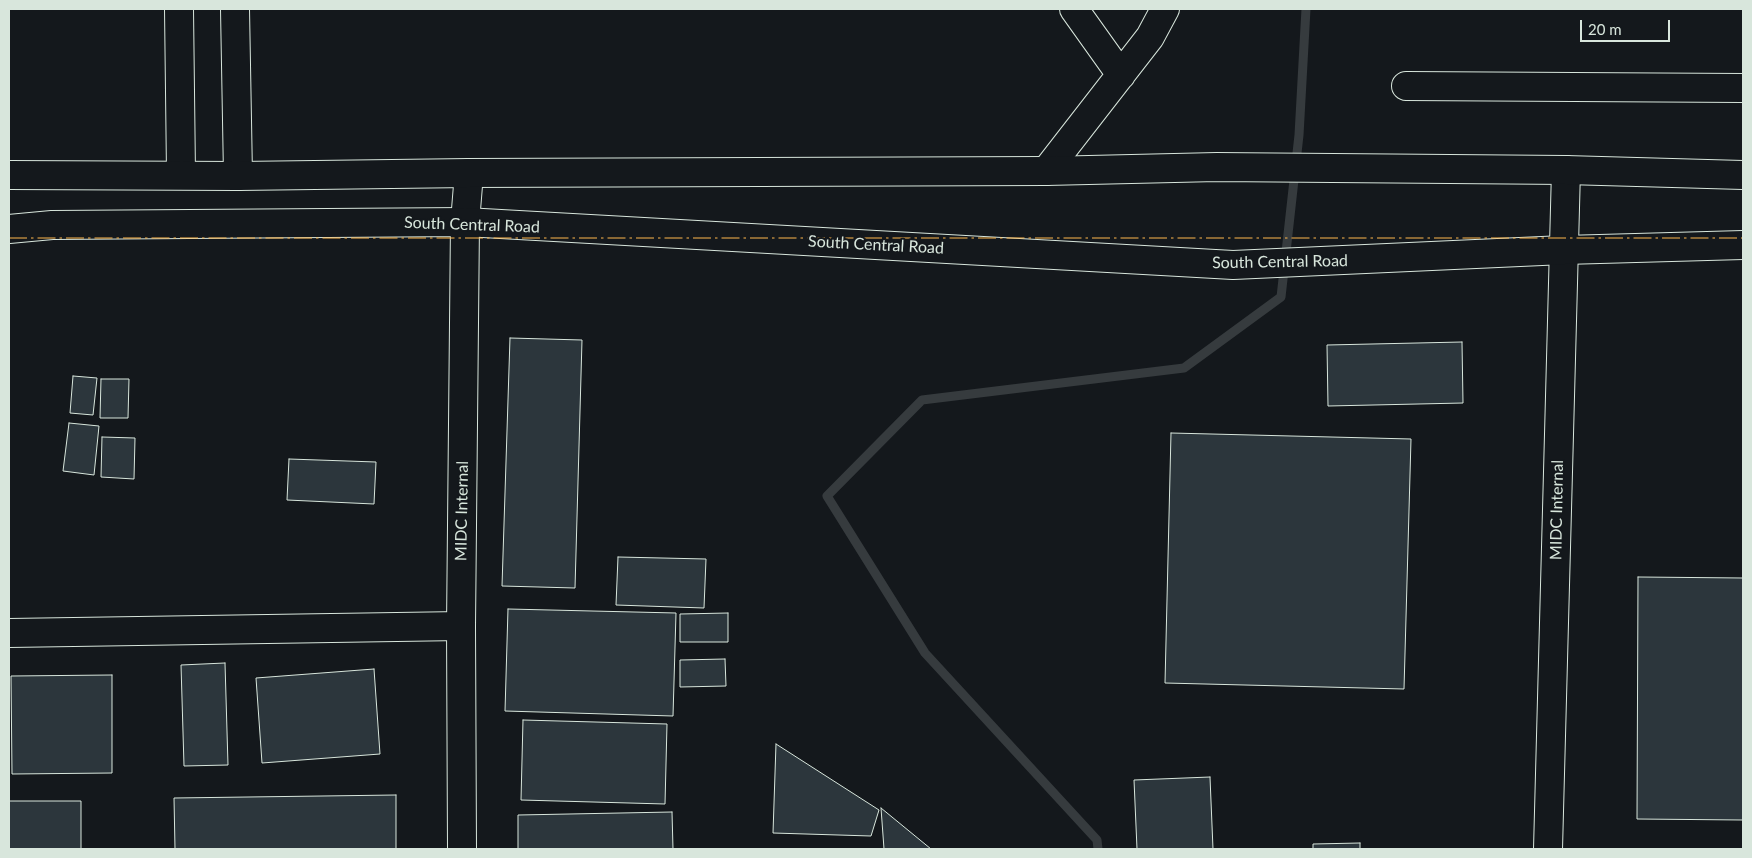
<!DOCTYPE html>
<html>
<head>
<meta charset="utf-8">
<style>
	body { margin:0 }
	#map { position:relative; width:1752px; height:858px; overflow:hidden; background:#14181c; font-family:Lato,sans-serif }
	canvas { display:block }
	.frame { position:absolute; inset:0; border:10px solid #d8e6dc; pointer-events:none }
	.scale { position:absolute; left:1580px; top:20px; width:90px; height:22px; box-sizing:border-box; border:2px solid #d8e6dc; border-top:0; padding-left:6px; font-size:15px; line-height:18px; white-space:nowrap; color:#d8e6dc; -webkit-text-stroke:4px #14181c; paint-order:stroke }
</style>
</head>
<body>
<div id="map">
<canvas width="1752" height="858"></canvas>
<div class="frame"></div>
<div class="scale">20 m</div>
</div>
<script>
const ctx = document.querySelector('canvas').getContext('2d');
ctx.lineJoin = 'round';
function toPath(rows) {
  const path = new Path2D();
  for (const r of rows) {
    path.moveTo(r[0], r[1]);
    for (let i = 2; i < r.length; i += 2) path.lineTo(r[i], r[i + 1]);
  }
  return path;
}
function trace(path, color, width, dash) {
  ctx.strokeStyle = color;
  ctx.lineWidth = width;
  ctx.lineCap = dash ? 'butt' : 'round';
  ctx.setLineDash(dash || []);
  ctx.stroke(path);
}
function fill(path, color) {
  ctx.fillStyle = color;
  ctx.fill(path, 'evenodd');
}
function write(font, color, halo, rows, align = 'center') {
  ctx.font = font + ' Lato,sans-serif';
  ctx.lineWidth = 4;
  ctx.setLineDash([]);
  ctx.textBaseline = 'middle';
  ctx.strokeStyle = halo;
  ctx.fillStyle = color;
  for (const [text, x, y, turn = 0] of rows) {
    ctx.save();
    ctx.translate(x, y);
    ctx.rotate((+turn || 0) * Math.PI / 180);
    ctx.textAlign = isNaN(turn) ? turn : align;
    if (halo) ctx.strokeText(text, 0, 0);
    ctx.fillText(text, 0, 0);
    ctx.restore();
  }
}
const stream = toPath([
	[1098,849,1097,840,925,653,827,496,922,400,1184,368,1281,297,1299,135,1306,9]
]);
const building = toPath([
	[510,338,582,340,575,588,502,586,510,338],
	[1462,342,1463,403,1328,406,1327,345,1462,342],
	[73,376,97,378,93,415,70,413,73,376],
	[101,379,129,379,128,418,100,418,101,379],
	[69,423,99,426,94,475,63,471,69,423],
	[1171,433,1411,439,1404,689,1165,683,1171,433],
	[102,437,135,438,134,479,101,477,102,437],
	[289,459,376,462,374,504,287,500,289,459],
	[618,557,706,559,704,608,616,605,618,557],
	[1638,577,1743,578,1743,820,1637,819,1638,577],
	[508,609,676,613,673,716,505,711,508,609],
	[728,613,728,642,680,642,680,614,728,613],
	[725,659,726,686,680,687,680,660,725,659],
	[225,663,228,765,184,766,181,665,225,663],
	[374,669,380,754,262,763,256,678,374,669],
	[112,675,112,773,12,774,11,676,112,675],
	[523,720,667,724,665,804,521,800,523,720],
	[776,744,879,810,871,836,773,833,776,744],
	[1210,777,1213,849,1137,849,1134,780,1210,777],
	[396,795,396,849,175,849,174,798,396,795],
	[9,801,81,801,81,849,9,849,9,801],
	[881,808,931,849,884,849,881,808],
	[672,812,673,849,518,849,518,815,672,812],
	[1360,843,1360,849,1313,849,1313,844,1360,843]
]);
const minor = toPath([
	[179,9,181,174],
	[235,9,238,176],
	[1074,9,1121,75],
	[1406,86,1743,88],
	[1046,171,1150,37,1165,9],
	[9,633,461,626],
	[462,849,461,626,465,222,469,173],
	[1548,849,1566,170]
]);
const major = toPath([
	[9,175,238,176,469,173,1046,171,1217,167,1566,170,1743,175],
	[9,229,52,225,465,222,1233,265,1564,250,1743,245]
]);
const power = toPath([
	[9,238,1743,238]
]);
const streetNames = [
	["South Central Road",472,225,2],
	["South Central Road",876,245,3],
	["South Central Road",1280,262,-1],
	["MIDC Internal",1557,510,-89],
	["MIDC Internal",462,511,-89]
];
trace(stream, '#363b3e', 9);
fill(building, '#2c363c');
trace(building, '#d8e6dc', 1);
trace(minor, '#d8e6dc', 30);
trace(major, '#d8e6dc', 30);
trace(minor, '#14181c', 28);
trace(major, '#14181c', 28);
trace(power, '#ffb74d', 1, [18, 4, 2.5, 4]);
write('16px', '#d8e6dc', '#14181c', streetNames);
</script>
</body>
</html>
